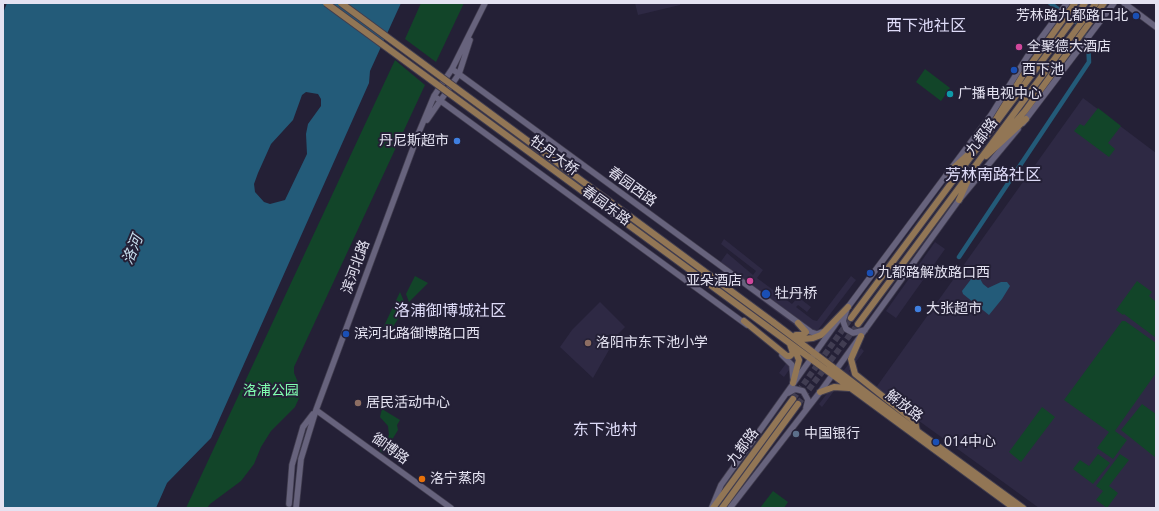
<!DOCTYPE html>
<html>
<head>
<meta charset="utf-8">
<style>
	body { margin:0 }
	#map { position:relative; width:1159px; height:511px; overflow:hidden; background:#242036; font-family:"Open Sans",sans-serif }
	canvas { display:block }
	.frame { position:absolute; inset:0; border:4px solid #e4e2f1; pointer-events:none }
</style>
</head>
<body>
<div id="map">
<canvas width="1159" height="511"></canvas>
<div class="frame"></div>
</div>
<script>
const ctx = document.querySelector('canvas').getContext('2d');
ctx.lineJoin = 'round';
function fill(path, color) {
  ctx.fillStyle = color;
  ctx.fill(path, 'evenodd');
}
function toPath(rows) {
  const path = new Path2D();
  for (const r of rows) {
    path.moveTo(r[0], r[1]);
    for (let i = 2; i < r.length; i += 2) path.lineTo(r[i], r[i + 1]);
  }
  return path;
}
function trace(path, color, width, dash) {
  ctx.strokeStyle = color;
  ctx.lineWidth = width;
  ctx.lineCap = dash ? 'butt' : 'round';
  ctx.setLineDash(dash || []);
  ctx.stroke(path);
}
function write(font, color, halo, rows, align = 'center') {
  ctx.font = font + ' "Open Sans","Noto Sans SC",sans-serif';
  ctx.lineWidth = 4;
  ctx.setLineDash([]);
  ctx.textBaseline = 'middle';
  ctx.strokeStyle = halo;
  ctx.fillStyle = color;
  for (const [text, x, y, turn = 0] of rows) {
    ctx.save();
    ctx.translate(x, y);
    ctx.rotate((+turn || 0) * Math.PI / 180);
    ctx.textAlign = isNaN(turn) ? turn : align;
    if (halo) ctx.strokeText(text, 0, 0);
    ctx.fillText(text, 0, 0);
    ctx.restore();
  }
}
const built = toPath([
	[635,3,680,3,680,5,638,15],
	[1083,98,1156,153,1156,508,1039,508,875,389],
	[724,239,763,270,757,278,792,304,798,297,811,307,807,312,798,305,796,307,813,320,817,321,851,276,856,280,805,347,841,374,861,348,864,351,849,371,852,374,846,381,843,379,822,407,819,404,838,379,802,352,784,377,779,373,807,335,717,267,727,253,753,275,756,271,721,244],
	[935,242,945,249,896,318,886,311],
	[600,302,625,327,618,334,593,378,560,347,572,330]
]);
const green = toPath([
	[421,3,464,3,436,62,405,39],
	[395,60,425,85,294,367,294,373,300,387,300,396,295,407,271,431,261,447,254,464,241,481,210,504,207,508,186,508],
	[925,69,950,88,941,101,916,82],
	[1098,108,1121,126,1108,143,1115,149,1109,157,1074,131,1080,124,1084,126],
	[415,276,428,283,409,302,406,294],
	[1137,281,1152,292,1149,296,1156,302,1156,338,1124,314,1123,315,1116,310],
	[400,292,406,306,388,335,384,326],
	[1122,321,1125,321,1156,343,1156,373,1115,431,1127,440,1113,459,1097,448,1109,432,1064,400],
	[1142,404,1156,414,1156,458,1121,430],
	[1042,407,1055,417,1021,462,1009,452],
	[382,409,400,420,397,425,398,430,384,453,380,451,389,435,388,426,380,417],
	[1098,454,1110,463,1093,484,1073,469,1080,460,1089,466],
	[1120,454,1129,460,1109,486,1118,493,1107,508,1096,500,1103,491,1096,486],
	[773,491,788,502,784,508,760,508]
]);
const water = toPath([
	[7,3,401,3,370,71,369,83,211,438,167,483,156,508,3,508,3,13],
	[306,92,318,94,321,99,321,106,308,124,306,134,307,154,285,200,270,204,264,202,255,192,254,184,258,173,271,144,293,120,302,95],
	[975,274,978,275,983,284,988,288,1001,282,1007,282,1010,286,1002,299,989,315,963,294,962,291]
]);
const canal = toPath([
	[959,257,1089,62,1088,39,1081,26,1050,3]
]);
const primaryTunnel = toPath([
	[793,399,851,318],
	[798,404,858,324]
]);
const secondary = toPath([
	[1124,3,1156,27],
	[452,69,811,332,817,334,822,332],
	[434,96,747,325],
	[427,120,459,74,470,40],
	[1023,123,1114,3],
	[847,309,843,321,846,329,853,333,865,330],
	[845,311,991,115,1027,57,1067,3],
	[782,355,792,365,793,378],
	[788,393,795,389,803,391,808,400,806,408],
	[316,410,451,508],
	[289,504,292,465,303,427,313,414],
	[712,507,721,485,840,318],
	[296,508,301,459,316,410,419,132,434,96,452,69,485,3],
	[730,508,820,392,959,200,1018,129]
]);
const primary = toPath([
	[996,119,1023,75,1075,3],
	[998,141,1025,111,1104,3],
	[986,156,1026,119],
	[948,173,973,150],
	[959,200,969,178],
	[851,318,1085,3],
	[744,321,787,356,790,356,793,353,790,344],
	[773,322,917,431,1023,508],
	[858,324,1096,3],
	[769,328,1014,508],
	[796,335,802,335,806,332,798,323],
	[796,336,803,339,813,338,821,335,848,307],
	[861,336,851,359,855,374,915,422,917,431],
	[793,383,799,360,794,348],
	[820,392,834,387,849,388],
	[713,508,793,399],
	[722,508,798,404]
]);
const primaryBridge = toPath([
	[326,3,769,328],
	[341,3,773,322]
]);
const markers = [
	[1136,16,4,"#1a4fb4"],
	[1019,47,4,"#d1479c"],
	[1014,70,4,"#1a4fb4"],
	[950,94,4,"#0f9aa8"],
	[457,141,4,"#3f7fe0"],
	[870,273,4,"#1a4fb4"],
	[750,281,4,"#d1479c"],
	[766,294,5,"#1a4fb4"],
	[918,309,4,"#3f7fe0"],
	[346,334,4,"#1a4fb4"],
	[588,343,4,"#8d6e63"],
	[358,403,4,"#8d6e63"],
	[796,434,4,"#5c6f8a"],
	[936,442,4,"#1a4fb4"],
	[422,479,4,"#e8710a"]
];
const poiNames = [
	["芳林路九都路口北",1128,16,"right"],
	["全聚德大酒店",1027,47],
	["西下池",1022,70],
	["广播电视中心",958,94],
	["丹尼斯超市",449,141,"right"],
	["九都路解放路口西",878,273],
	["亚朵酒店",742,281,"right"],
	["牡丹桥",775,294],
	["大张超市",926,309],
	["滨河北路御博路口西",354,334],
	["洛阳市东下池小学",596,343],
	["居民活动中心",366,403],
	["中国银行",804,434],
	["014中心",944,442],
	["洛宁蒸肉",430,479]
];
const streetNames = [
	["九都路",982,137,-53],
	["牡丹大桥",554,156,36],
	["春园西路",632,187,36],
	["春园东路",606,206,36],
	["滨河北路",356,267,-70],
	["解放路",904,406,37],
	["九都路",743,447,-53],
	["御博路",390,449,36]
];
const parkNames = [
	["洛浦公园",271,391]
];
const waterNames = [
	["洛河",133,250,-68]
];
const quarterNames = [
	["西下池社区",926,26],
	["芳林南路社区",993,175],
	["洛浦御博城社区",450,311],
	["东下池村",605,430]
];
fill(built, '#2e2944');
fill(green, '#124529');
fill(water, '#235b79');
trace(canal, '#235b79', 4.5);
trace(primaryTunnel, '#413d52', 6, [6, 3]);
trace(secondary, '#413d4f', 7);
trace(primary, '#413d4f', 8);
trace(secondary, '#67637d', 5.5);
trace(primary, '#927655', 6);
trace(primaryBridge, '#413d4f', 8, []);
trace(primaryBridge, '#927655', 6);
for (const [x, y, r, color] of markers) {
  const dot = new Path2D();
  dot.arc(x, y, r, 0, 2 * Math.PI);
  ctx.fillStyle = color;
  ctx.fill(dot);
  trace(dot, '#242036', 1.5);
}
write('14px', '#e4e2f1', '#242036', poiNames, 'left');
write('14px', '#e4e2f1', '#242036', streetNames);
write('14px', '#81ffb1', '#242036', parkNames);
write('italic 15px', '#c9dfee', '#242036', waterNames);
write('16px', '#dedbf8', '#242036', quarterNames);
</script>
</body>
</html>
